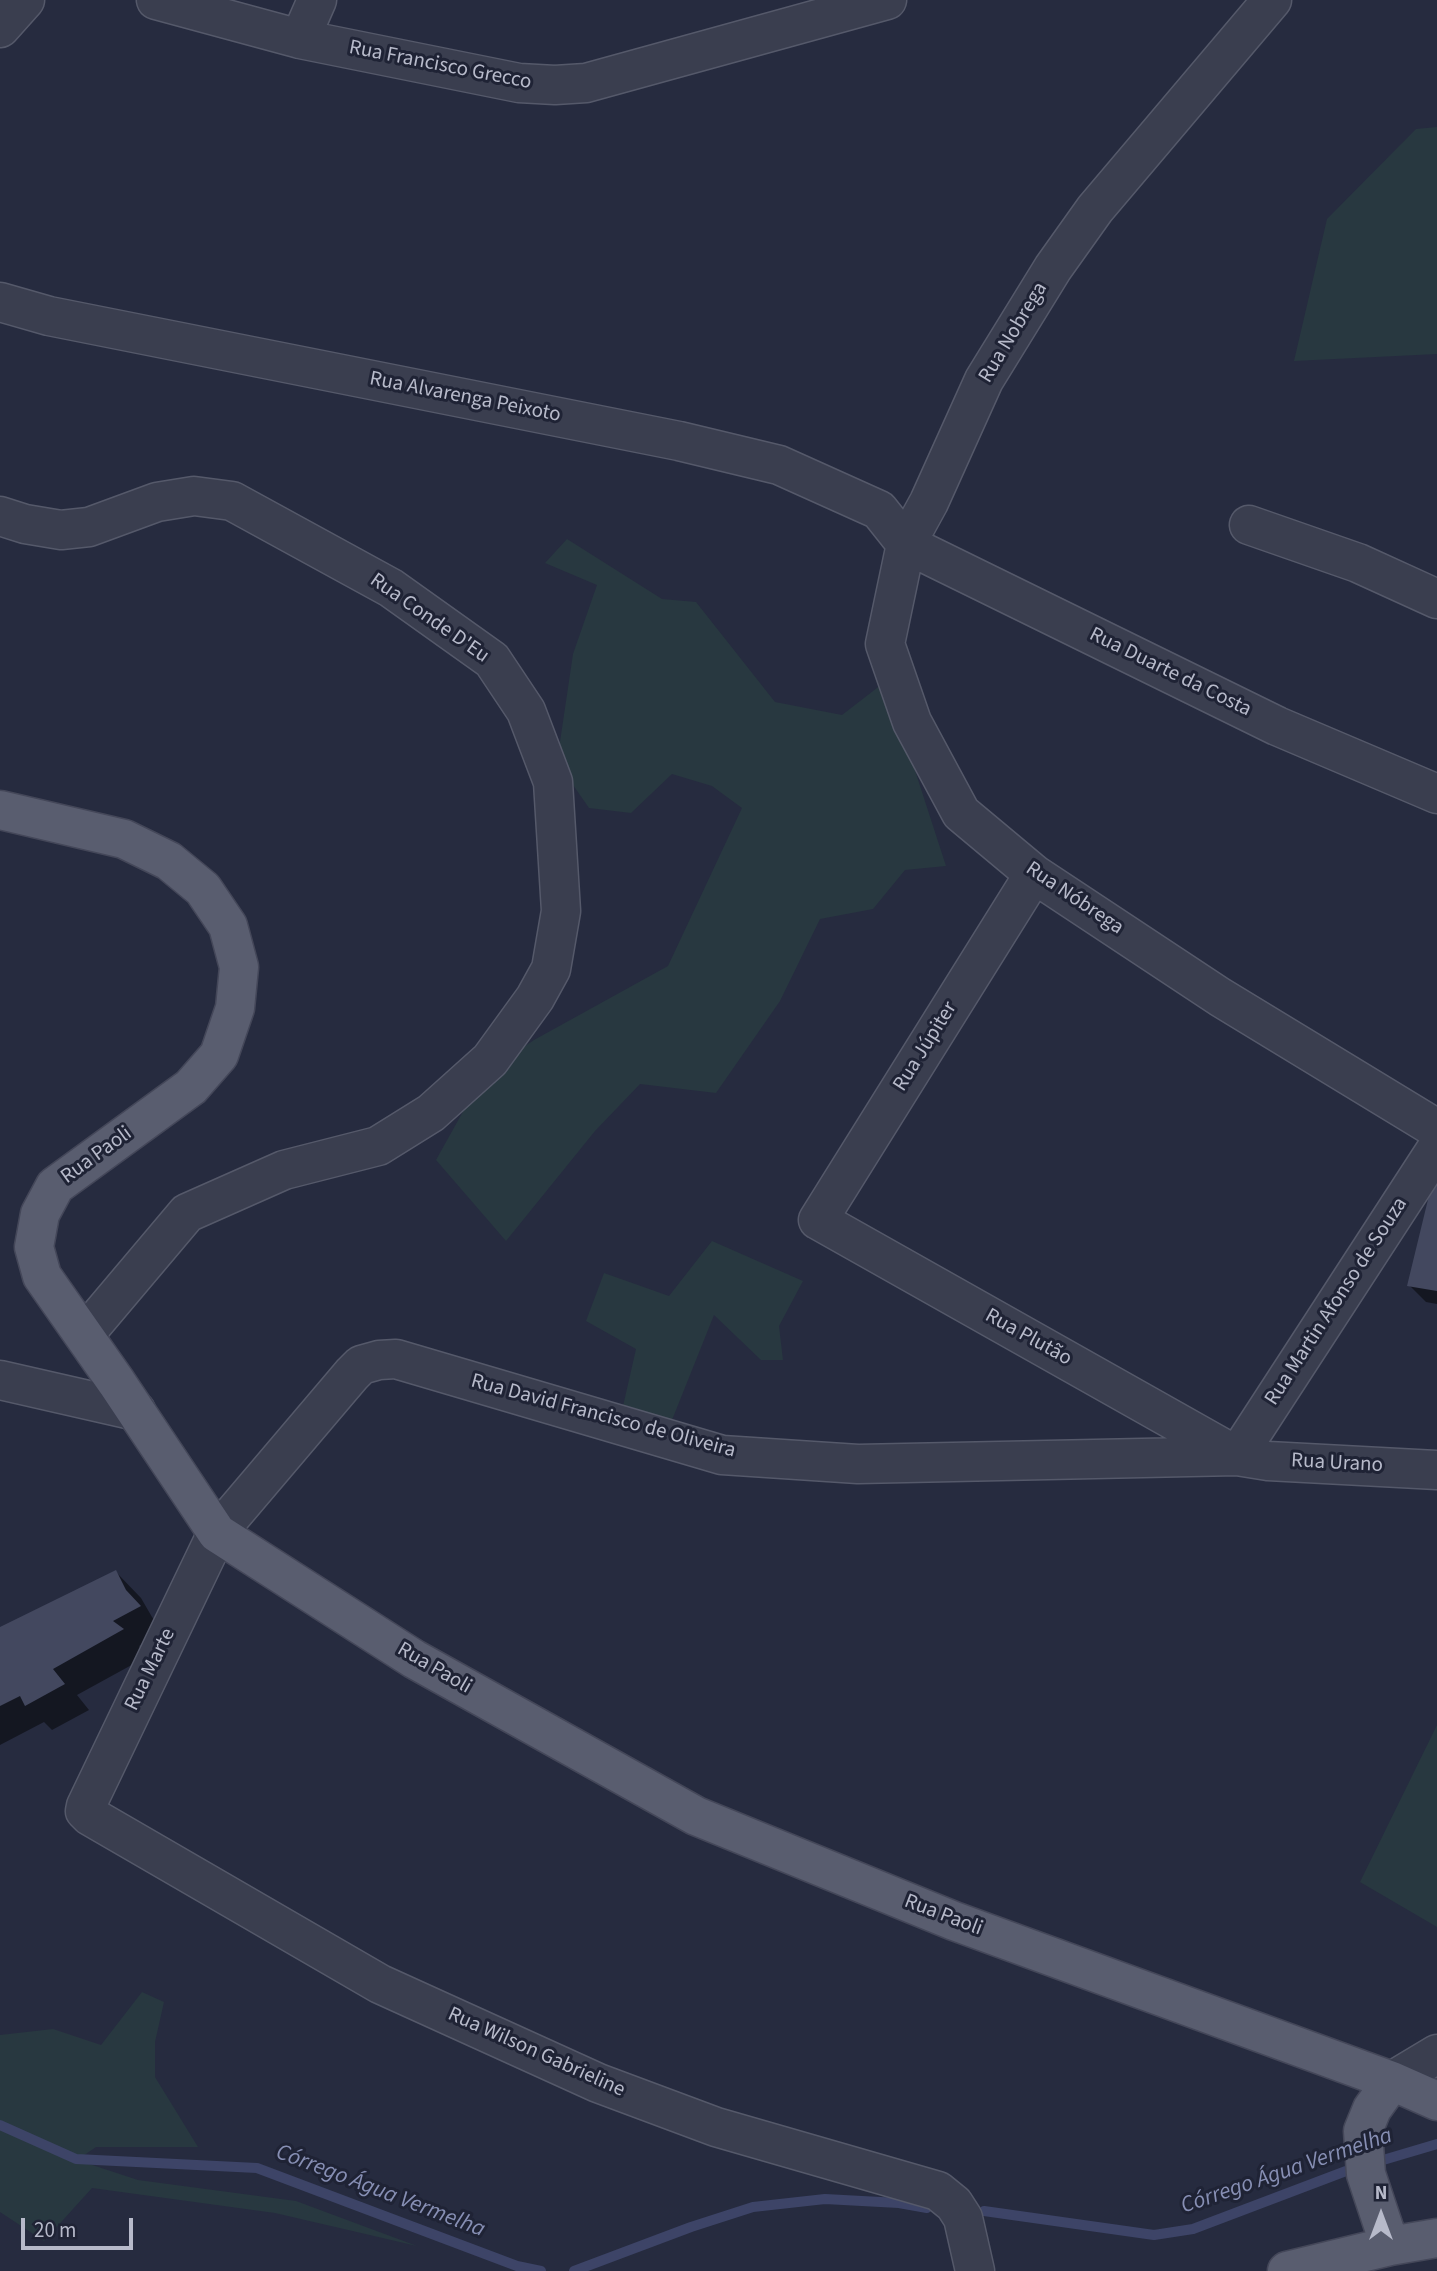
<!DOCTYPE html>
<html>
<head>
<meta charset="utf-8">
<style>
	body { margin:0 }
	#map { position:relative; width:1437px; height:2271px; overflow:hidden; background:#262b3f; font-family:"Source Sans 3",sans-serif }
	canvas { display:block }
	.north { position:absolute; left:1346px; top:2180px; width:70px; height:70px; -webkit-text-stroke:5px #1f2335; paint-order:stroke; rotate:0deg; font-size:19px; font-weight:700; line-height:28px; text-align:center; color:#b7baca }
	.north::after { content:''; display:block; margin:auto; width:24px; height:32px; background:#b7baca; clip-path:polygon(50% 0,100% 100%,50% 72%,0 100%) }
	.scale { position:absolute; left:21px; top:2218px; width:112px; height:32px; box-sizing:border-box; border:4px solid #b7baca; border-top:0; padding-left:9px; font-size:21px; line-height:24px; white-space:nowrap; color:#b7baca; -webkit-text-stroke:5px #1f2335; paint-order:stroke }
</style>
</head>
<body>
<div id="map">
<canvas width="1437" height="2271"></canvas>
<div class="north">N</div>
<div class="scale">20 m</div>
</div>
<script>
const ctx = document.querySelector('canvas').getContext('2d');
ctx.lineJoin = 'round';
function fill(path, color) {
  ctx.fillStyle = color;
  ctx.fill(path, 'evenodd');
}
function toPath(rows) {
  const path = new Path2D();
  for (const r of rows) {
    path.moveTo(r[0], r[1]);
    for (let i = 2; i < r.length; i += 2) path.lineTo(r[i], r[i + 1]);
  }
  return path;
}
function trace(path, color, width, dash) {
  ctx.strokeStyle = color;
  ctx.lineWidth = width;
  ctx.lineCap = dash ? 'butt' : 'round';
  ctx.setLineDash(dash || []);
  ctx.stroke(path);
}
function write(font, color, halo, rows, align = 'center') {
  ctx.font = font + ' "Source Sans 3",sans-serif';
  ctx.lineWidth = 6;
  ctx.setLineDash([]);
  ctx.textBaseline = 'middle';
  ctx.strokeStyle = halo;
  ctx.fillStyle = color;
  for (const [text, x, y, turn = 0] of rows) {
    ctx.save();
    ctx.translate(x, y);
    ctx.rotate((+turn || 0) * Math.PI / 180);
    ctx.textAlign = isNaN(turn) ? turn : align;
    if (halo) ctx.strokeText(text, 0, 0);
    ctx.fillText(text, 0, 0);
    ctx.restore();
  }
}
const green = toPath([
	[1437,127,1437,354,1294,361,1327,219,1416,129],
	[567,539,662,599,696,602,775,702,842,715,886,681,946,866,905,870,873,909,820,919,780,1001,716,1093,640,1084,595,1131,506,1241,436,1160,484,1074,534,1040,668,966,742,808,712,786,672,774,631,813,589,808,557,762,573,654,597,585,545,563],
	[712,1241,803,1281,779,1326,783,1360,761,1360,714,1315,668,1430,621,1415,636,1349,586,1321,604,1273,669,1296],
	[1437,1725,1437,1927,1360,1882],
	[142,1992,164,2002,155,2042,155,2077,198,2147,96,2147,77,2160,138,2180,296,2201,417,2246,275,2213,92,2188,44,2241,0,2212,0,2035,53,2029,101,2045]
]);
const shadow = toPath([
	[1437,1181,1437,1304,1426,1302,1409,1285],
	[116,1572,141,1598,152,1617,165,1633,139,1646,148,1656,77,1695,89,1710,52,1730,44,1722,0,1745,0,1629]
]);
const stream = toPath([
	[0,2125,76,2159,257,2168,517,2266,541,2271],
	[984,2211,1154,2235,1193,2229,1346,2171,1437,2144],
	[574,2271,691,2227,753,2207,825,2199,899,2203,927,2208]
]);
const building = toPath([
	[1437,1179,1437,1291,1407,1286,1432,1183],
	[116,1570,126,1590,141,1606,113,1621,124,1629,53,1669,65,1684,25,1706,20,1696,0,1706,0,1627]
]);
const minor = toPath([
	[156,0,300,39,519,83,555,85,586,83,887,0],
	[1272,0,1095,209,1053,268,984,380,929,502,906,544,885,644,912,722,961,813,1034,874,1220,997,1437,1129],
	[0,28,25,0],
	[300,39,317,0],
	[0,302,49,316,679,441,779,465,879,510,906,544,1277,726,1437,794],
	[0,516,25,524,61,530,89,527,157,502,194,496,232,501,391,588,492,660,526,711,553,782,561,911,551,969,535,998,490,1060,431,1113,378,1146,284,1170,187,1213,84,1335],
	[1249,525,1358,563,1437,599],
	[1034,874,818,1220,1235,1455],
	[0,1380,136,1411],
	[1237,1456,1437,1148],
	[1392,2081,1437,2054],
	[975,2271,963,2218,954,2204,938,2191,716,2127,598,2083,380,1984,90,1816,85,1811,86,1806,217,1533,352,1374,361,1365,379,1360,396,1359,722,1455,858,1464,1237,1456,1268,1461,1437,1470]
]);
const major = toPath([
	[0,810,124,839,169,861,203,889,228,926,239,967,235,1008,219,1055,191,1087,55,1186,40,1214,34,1247,42,1276,117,1383,217,1533,414,1659,696,1816,954,1921,1392,2081,1437,2101],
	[1390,2246,1366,2174,1363,2131,1372,2109,1392,2081],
	[1287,2271,1390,2246,1437,2238]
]);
const streetNames = [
	["Rua Francisco Grecco",440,66,11],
	["Rua Nobrega",1014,333,-59],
	["Rua Alvarenga Peixoto",465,398,11],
	["Rua Conde D'Eu",429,619,35],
	["Rua Duarte da Costa",1170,673,26],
	["Rua Nóbrega",1074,899,34],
	["Rua Júpiter",926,1047,-58],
	["Rua Paoli",97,1156,-36],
	["Rua Martin Afonso de Souza",1337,1302,-57],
	["Rua Plutão",1028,1338,29],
	["Rua David Francisco de Oliveira",603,1417,15],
	["Rua Urano",1337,1464,3],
	["Rua Paoli",434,1669,30],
	["Rua Marte",151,1670,-64],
	["Rua Paoli",943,1916,21],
	["Rua Wilson Gabrieline",536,2053,24]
];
const waterNames = [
	["Córrego Água Vermelha",1287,2172,-19],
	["Córrego Água Vermelha",380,2192,21]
];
fill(green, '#283840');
fill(shadow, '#0007');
trace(stream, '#3d4467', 10);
fill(building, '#43485f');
trace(minor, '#55596a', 41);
trace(major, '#444759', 41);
trace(minor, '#3a3e4f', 38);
trace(major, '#595d6f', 38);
write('21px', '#b7baca', '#1f2335', streetNames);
write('italic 23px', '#878fb4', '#1f2335', waterNames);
</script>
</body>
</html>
